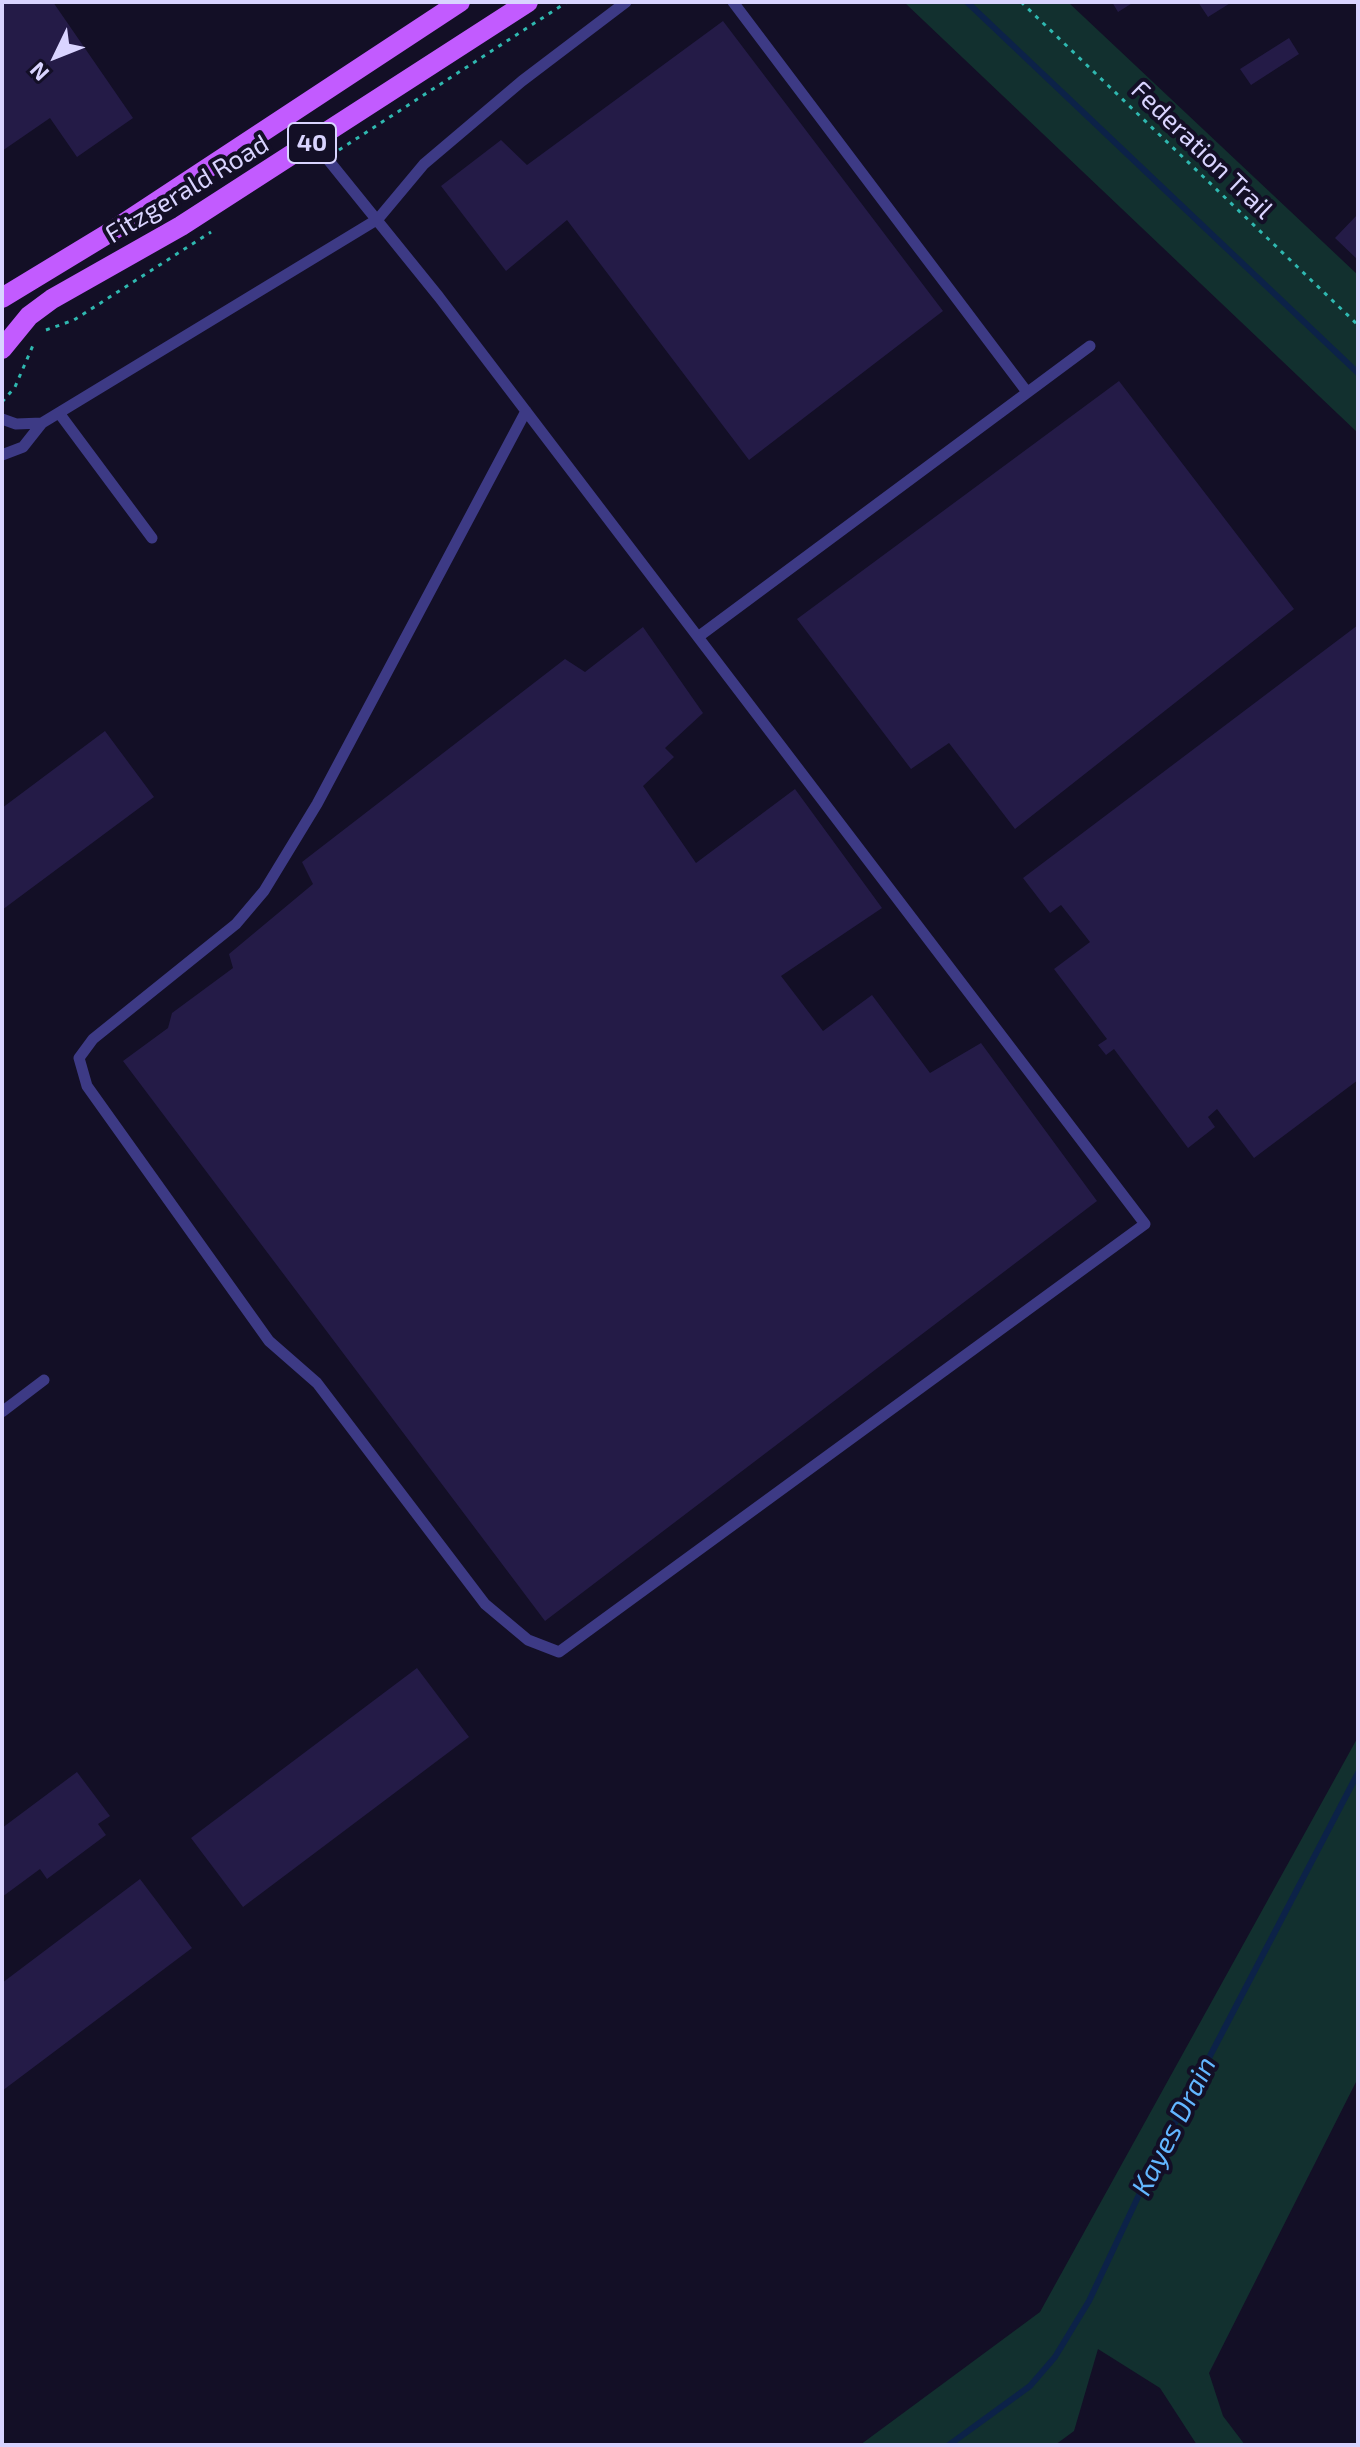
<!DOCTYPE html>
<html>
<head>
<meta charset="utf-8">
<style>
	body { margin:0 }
	#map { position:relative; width:1360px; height:2447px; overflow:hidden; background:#130f26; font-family:"Exo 2",sans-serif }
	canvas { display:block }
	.frame { position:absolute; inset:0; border:4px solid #d9d4ff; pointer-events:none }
	.north { position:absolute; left:16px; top:16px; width:80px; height:80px; -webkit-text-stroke:6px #130f26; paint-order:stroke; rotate:227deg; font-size:22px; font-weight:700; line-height:32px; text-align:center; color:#d9d4ff }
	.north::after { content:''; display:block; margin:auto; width:28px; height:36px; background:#d9d4ff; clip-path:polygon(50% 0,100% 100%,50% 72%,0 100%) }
</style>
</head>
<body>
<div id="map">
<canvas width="1360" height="2447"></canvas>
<div class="frame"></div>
<div class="north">N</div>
</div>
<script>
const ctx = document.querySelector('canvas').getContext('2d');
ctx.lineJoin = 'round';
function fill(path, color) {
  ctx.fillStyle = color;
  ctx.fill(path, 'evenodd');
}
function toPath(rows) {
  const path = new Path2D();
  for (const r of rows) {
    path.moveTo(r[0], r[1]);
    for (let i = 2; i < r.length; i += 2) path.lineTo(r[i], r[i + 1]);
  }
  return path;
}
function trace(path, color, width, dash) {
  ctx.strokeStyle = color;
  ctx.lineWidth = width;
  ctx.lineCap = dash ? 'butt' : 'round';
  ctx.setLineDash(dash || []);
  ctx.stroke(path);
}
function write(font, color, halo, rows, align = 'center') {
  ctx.font = font + ' "Exo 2",sans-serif';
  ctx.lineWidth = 8;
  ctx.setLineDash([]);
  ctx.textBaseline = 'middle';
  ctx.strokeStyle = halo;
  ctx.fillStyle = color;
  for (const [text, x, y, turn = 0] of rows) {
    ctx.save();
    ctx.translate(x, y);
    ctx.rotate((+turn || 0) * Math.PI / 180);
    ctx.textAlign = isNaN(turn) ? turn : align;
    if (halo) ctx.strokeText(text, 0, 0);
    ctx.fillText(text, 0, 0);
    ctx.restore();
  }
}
const green = toPath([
	[904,2,1068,2,1358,275,1358,433],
	[1358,1737,1358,2078,1209,2373,1223,2416,1245,2445,1197,2445,1160,2388,1098,2349,1074,2431,1055,2445,860,2445,1040,2312]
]);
const stream = toPath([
	[967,2,1358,373],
	[949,2445,1030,2386,1055,2357,1089,2301,1154,2163,1358,1773]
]);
const building = toPath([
	[2,2,53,2,133,118,77,157,50,118,2,151],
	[1112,2,1134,2,1118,12],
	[1198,2,1232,2,1208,17],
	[723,21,943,311,749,460,567,220,506,271,441,186,501,140,527,165],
	[1289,38,1299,54,1251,85,1240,69],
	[1358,214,1358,260,1335,238],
	[1119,381,1294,609,1015,829,949,743,911,769,797,619],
	[1358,625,1358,1080,1254,1158,1217,1109,1208,1117,1215,1127,1188,1148,1114,1049,1106,1055,1098,1045,1107,1039,1054,969,1090,942,1061,905,1050,913,1023,878],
	[643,627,703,713,665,748,674,757,643,786,696,863,795,789,882,908,781,976,823,1031,872,995,930,1073,981,1043,1097,1201,545,1621,123,1061,168,1028,172,1013,233,968,229,954,313,884,302,862,565,659,585,672],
	[105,731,154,797,2,910,2,808],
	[417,1668,469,1737,243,1907,191,1838],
	[77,1772,110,1816,98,1824,106,1835,47,1879,40,1869,2,1897,2,1828],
	[140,1879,192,1948,2,2091,2,1983]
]);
const path = toPath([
	[1021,2,1358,325],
	[339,150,567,2],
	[46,330,74,320,211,232],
	[2,402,15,387,34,343]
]);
const service = toPath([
	[733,2,1027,392],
	[317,140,321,151,439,297,1145,1224,559,1652,528,1640,485,1604,317,1383,269,1341,87,1086,79,1058,93,1039,236,924,264,891,317,804,526,411],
	[59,413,152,538],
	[2,419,16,424,42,423],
	[2,455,23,447,42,423,378,219,424,164,522,81,626,2],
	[698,637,1090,346],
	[2,1412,44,1380]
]);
const primary = toPath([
	[2,298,109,233,460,2],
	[2,349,29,316,52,299,181,226,528,2]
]);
const shields = [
	[312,143,48]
];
const shieldNames = [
	["40",312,143]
];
const streetNames = [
	["Federation Trail",1202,150,44],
	["Fitzgerald Road",187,189,-31]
];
const waterNames = [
	["Kayes Drain",1174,2126,-63]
];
fill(green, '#12302f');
trace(stream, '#0c2248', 6);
fill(building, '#241b47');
trace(path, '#2fb8b0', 3, [4, 6]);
trace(service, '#3d3a85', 11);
trace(primary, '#c25bff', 20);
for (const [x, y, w] of shields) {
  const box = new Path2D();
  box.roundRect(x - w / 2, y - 20, w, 40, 6);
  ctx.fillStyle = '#130f26';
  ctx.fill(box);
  trace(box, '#d9d4ff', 2);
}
write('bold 24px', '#d9d4ff', null, shieldNames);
write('26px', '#d9d4ff', '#130f26', streetNames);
write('italic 28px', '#62b6ff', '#130f26', waterNames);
</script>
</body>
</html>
